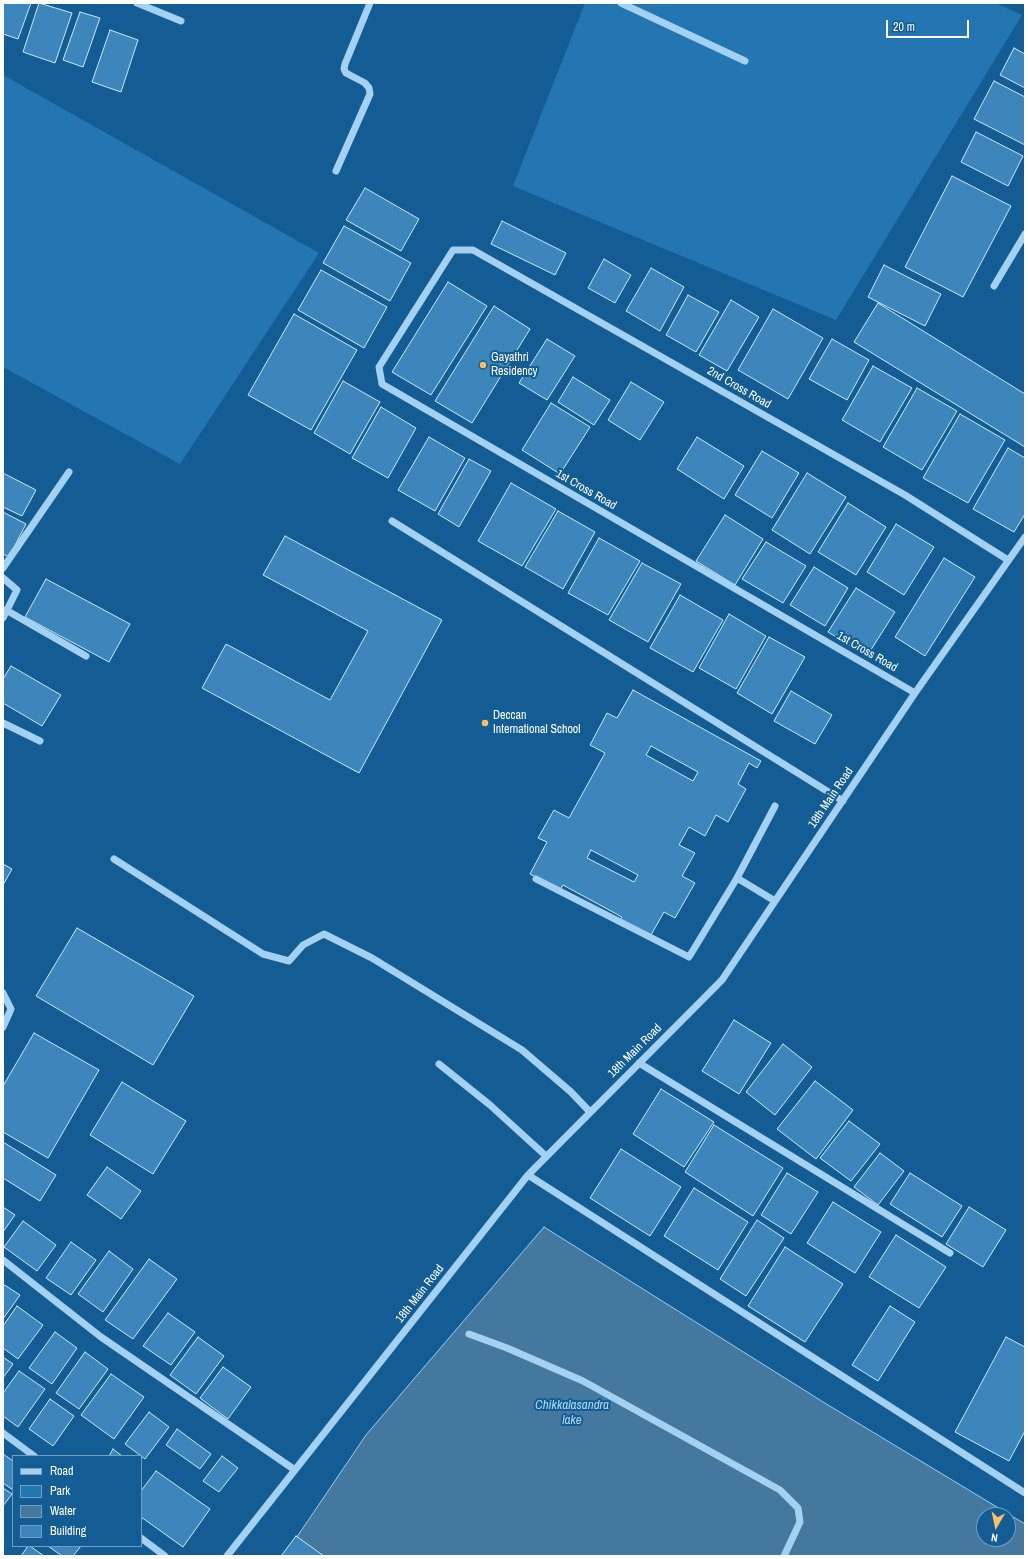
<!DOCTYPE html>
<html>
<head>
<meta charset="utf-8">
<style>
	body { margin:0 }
	#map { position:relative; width:1028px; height:1559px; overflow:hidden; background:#145d94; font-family:"Archivo Narrow",sans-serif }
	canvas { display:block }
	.frame { position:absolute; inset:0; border:4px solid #fff; pointer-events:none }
	.legend { position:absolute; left:12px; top:1455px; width:130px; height:92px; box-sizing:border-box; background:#145d94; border:1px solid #729ebf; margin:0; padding:5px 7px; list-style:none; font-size:12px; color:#fff }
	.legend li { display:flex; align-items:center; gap:8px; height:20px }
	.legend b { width:20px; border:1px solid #729ebf }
	.north { position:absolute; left:976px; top:1507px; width:40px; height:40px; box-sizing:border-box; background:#145d94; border:1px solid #729ebf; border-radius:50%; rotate:189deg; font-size:11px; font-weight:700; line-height:16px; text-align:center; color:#fff }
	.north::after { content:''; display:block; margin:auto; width:14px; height:18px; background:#ffbe64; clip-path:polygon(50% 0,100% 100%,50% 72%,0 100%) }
	.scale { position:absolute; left:886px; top:20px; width:83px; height:18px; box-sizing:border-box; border:2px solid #fff; border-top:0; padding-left:5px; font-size:12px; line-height:14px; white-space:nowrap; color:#fff; -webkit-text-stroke:3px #145d94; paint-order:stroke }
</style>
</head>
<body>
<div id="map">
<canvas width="1028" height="1559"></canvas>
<div class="frame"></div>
<ul class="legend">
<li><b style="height:5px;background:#a4d1f2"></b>Road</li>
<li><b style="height:11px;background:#2376b1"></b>Park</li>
<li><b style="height:11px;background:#44789f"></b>Water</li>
<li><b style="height:11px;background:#3d86bc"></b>Building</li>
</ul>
<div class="north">N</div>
<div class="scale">20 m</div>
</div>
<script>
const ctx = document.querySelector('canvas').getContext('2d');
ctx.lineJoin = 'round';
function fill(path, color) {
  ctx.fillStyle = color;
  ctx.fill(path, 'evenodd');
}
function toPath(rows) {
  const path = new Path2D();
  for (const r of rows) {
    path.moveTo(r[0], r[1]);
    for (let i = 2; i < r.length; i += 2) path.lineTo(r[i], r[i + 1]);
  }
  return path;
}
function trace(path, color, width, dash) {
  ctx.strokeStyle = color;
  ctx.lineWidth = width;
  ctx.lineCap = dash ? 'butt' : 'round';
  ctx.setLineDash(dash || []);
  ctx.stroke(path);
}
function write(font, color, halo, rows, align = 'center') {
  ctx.font = font + ' "Archivo Narrow",sans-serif';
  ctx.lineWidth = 4;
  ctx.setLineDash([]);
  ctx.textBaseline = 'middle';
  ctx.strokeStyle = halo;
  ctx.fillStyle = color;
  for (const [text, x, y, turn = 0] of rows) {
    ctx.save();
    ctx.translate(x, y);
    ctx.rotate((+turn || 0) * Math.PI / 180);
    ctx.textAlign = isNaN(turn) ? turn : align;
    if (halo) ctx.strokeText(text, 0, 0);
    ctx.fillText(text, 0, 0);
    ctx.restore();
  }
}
const green = toPath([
	[585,3,995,3,1022,15,836,320,513,186],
	[3,75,319,253,180,464,3,367]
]);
const water = toPath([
	[544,1227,828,1405,1025,1524,1025,1556,284,1556,366,1435,544,1227],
	[984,1515,1008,1515,1008,1539,984,1539,984,1515]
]);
const building = toPath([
	[3,3,31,3,18,39,3,34,3,3],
	[39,3,72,13,55,63,23,52,39,3],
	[80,12,100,18,83,67,63,60,80,12],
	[110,30,138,40,121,92,92,82,110,30],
	[1014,48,1025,54,1025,88,1000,75,1014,48],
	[994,81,1025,97,1025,145,974,119,994,81],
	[976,132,1023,156,1008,186,961,162,976,132],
	[952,176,1011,206,963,297,905,267,952,176],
	[365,188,419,219,401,251,346,220,365,188],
	[502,221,566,253,555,275,491,244,502,221],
	[344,226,411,263,390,301,323,263,344,226],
	[604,259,631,275,615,303,588,288,604,259],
	[884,265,941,294,925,326,868,297,884,265],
	[651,268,684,287,660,331,626,311,651,268],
	[321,270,387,307,364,348,298,310,321,270],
	[448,282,487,306,431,395,392,372,448,282],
	[688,295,719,312,696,352,666,335,688,295],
	[731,300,759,317,727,371,699,355,731,300],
	[878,303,1025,394,1025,447,854,342,878,303],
	[494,306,530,329,472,423,435,401,494,306],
	[773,309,823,338,788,399,738,370,773,309],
	[294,314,357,350,311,430,248,395,294,314],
	[547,339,575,356,547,400,519,383,547,339],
	[832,339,869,360,847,400,809,379,832,339],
	[873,366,912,388,880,442,842,420,873,366],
	[573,377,610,400,594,425,558,402,573,377],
	[343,381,380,402,350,454,314,433,343,381],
	[631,382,664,402,640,440,608,420,631,382],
	[917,388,957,411,922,470,883,447,917,388],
	[551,403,590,427,560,474,522,450,551,403],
	[381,407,416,428,388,478,352,458,381,407],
	[960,414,1005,440,968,503,923,478,960,414],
	[429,437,465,458,435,511,398,490,429,437],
	[697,437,744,466,724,499,677,469,697,437],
	[1008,448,1025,458,1025,514,1014,532,973,509,1008,448],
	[762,451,799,473,772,518,735,495,762,451],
	[469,459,491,471,459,527,438,514,469,459],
	[3,473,36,490,22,516,3,507,3,473],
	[807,473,846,497,810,554,772,530,807,473],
	[511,483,556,509,522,566,478,541,511,483],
	[848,503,886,527,856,575,818,552,848,503],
	[558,511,595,532,563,589,525,567,558,511],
	[3,512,26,524,9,557,3,554,3,512],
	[725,515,763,539,735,585,696,561,725,515],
	[896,524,934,547,904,595,867,572,896,524],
	[285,536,442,620,359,773,202,688,226,644,330,700,368,631,263,575,285,536],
	[599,538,640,561,608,615,568,593,599,538],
	[766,542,806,566,783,603,742,579,766,542],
	[944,558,975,577,925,656,895,637,944,558],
	[642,563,681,584,648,642,609,620,642,563],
	[814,567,848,588,825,626,790,605,814,567],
	[46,579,130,624,109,662,25,617,46,579],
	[856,588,895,612,867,656,828,632,856,588],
	[680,595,723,620,693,672,650,648,680,595],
	[729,614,766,636,736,689,699,668,729,614],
	[769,637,805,657,772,714,737,693,769,637],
	[11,666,61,695,42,726,3,703,3,679,11,666],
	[633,690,761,761,757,768,749,763,738,784,746,789,728,822,716,815,705,836,689,827,679,845,695,853,682,876,695,883,675,918,664,912,651,935,620,920,622,917,563,885,560,890,530,874,547,842,538,838,554,810,569,818,605,753,590,745,607,713,617,718,633,690],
	[651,746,698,772,693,781,646,755,651,746],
	[591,850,638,875,634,882,587,858,591,850],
	[791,691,832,715,815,744,774,721,791,691],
	[3,864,12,869,3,885,3,864],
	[77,928,194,996,153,1065,36,996,77,928],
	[734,1020,771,1043,739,1094,702,1071,734,1020],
	[34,1033,99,1070,48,1158,3,1132,3,1086,34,1033],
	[783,1044,812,1067,775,1115,746,1092,783,1044],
	[815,1081,853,1110,816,1159,777,1129,815,1081],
	[122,1082,186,1121,153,1174,90,1135,122,1082],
	[661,1089,714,1122,684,1167,633,1134,661,1089],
	[849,1121,880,1144,851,1181,820,1158,849,1121],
	[714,1125,783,1168,753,1216,685,1172,714,1125],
	[3,1142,56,1175,40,1201,3,1178,3,1142],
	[621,1149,681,1187,650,1236,590,1198,621,1149],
	[880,1153,904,1171,878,1205,854,1187,880,1153],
	[107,1167,141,1191,121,1219,87,1195,107,1167],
	[787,1173,818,1192,791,1234,761,1215,787,1173],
	[910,1173,962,1206,942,1237,890,1204,910,1173],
	[694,1188,748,1222,718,1270,664,1236,694,1188],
	[833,1202,881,1232,855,1273,807,1243,833,1202],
	[3,1207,15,1215,3,1232,3,1207],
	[969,1207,1006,1230,983,1267,946,1244,969,1207],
	[757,1220,784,1238,746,1296,720,1279,757,1220],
	[23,1221,56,1245,37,1271,4,1247,23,1221],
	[896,1235,946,1267,919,1308,869,1277,896,1235],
	[71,1242,96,1260,71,1295,46,1278,71,1242],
	[785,1247,843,1284,805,1342,748,1306,785,1247],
	[109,1251,133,1269,103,1312,78,1294,109,1251],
	[149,1259,177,1279,133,1339,105,1320,149,1259],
	[3,1284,20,1295,3,1319,3,1284],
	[17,1306,43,1325,18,1359,3,1348,3,1326,17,1306],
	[890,1306,915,1322,878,1381,852,1365,890,1306],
	[168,1313,195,1332,171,1365,143,1346,168,1313],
	[55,1332,77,1348,52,1384,29,1368,55,1332],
	[198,1337,224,1356,196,1394,170,1375,198,1337],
	[1006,1337,1025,1347,1025,1431,1009,1461,955,1432,1006,1337],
	[85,1352,108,1369,79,1409,56,1393,85,1352],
	[3,1357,13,1364,3,1378,3,1357],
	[223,1367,251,1387,228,1419,200,1398,223,1367],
	[19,1371,45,1389,18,1427,3,1416,3,1393,19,1371],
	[111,1374,144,1397,114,1439,81,1415,111,1374],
	[50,1399,74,1416,53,1446,29,1429,50,1399],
	[149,1412,169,1427,145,1459,125,1444,149,1412],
	[177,1429,211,1454,200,1469,166,1445,177,1429],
	[113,1449,122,1456,109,1456,113,1449],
	[3,1454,13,1461,13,1490,3,1483,3,1454],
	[222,1456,238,1468,219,1492,203,1481,222,1456],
	[156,1471,210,1509,183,1547,141,1517,141,1491,156,1471],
	[3,1488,12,1494,3,1506,3,1488],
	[296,1536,324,1556,281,1556,296,1536],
	[28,1546,30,1546,44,1556,21,1556,28,1546],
	[48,1546,81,1546,73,1556,62,1556,48,1546]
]);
const minor = toPath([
	[137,3,181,21],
	[621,3,745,61],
	[336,171,370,94,369,88,365,83,346,73,344,69,345,64,370,3],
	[994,286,1025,234],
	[392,521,843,801],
	[3,568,69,472],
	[3,578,17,590,3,618],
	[6,610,86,656],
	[915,693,382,384,379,367,453,250,473,250,905,495,1008,560],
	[3,723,40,741],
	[114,859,263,954,289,961,303,945,324,934,372,958,522,1050,571,1092,590,1112],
	[737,878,775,806],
	[536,879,689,957,737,878,775,901],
	[3,993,11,1009,3,1027],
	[639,1063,950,1253],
	[439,1064,490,1105,546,1156],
	[528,1175,1025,1493],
	[3,1260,101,1337,295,1470],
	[469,1334,507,1348,583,1381,780,1490,798,1508,800,1522,784,1556],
	[3,1433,34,1456],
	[141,1538,165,1556],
	[227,1556,528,1175,722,980,915,693,1025,537]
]);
const markers = [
	[483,365,4,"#ffbe64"],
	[485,723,4,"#ffbe64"]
];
const poiNames = [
	["Gayathri",491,358],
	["Residency",491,372],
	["Deccan",493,716],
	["International School",493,730]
];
const streetNames = [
	["2nd Cross Road",739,388,30],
	["1st Cross Road",586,490,30],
	["1st Cross Road",867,652,30],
	["18th Main Road",831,798,-56],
	["18th Main Road",635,1051,-45],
	["18th Main Road",420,1294,-52]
];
const waterNames = [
	["Chikkalasandra",572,1406],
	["lake",572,1421]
];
fill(green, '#2376b1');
fill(water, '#44789f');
trace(water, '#96cef5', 1);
fill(building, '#3d86bc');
trace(building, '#cbe8fc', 1);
trace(minor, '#a4d1f2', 7);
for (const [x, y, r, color] of markers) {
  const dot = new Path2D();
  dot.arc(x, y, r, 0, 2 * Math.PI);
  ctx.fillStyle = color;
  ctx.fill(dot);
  trace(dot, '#145d94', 1.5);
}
write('12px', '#fff', '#145d94', poiNames, 'left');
write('12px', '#fff', '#145d94', streetNames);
write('italic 13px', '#b0dbf9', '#145d94', waterNames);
</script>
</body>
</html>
